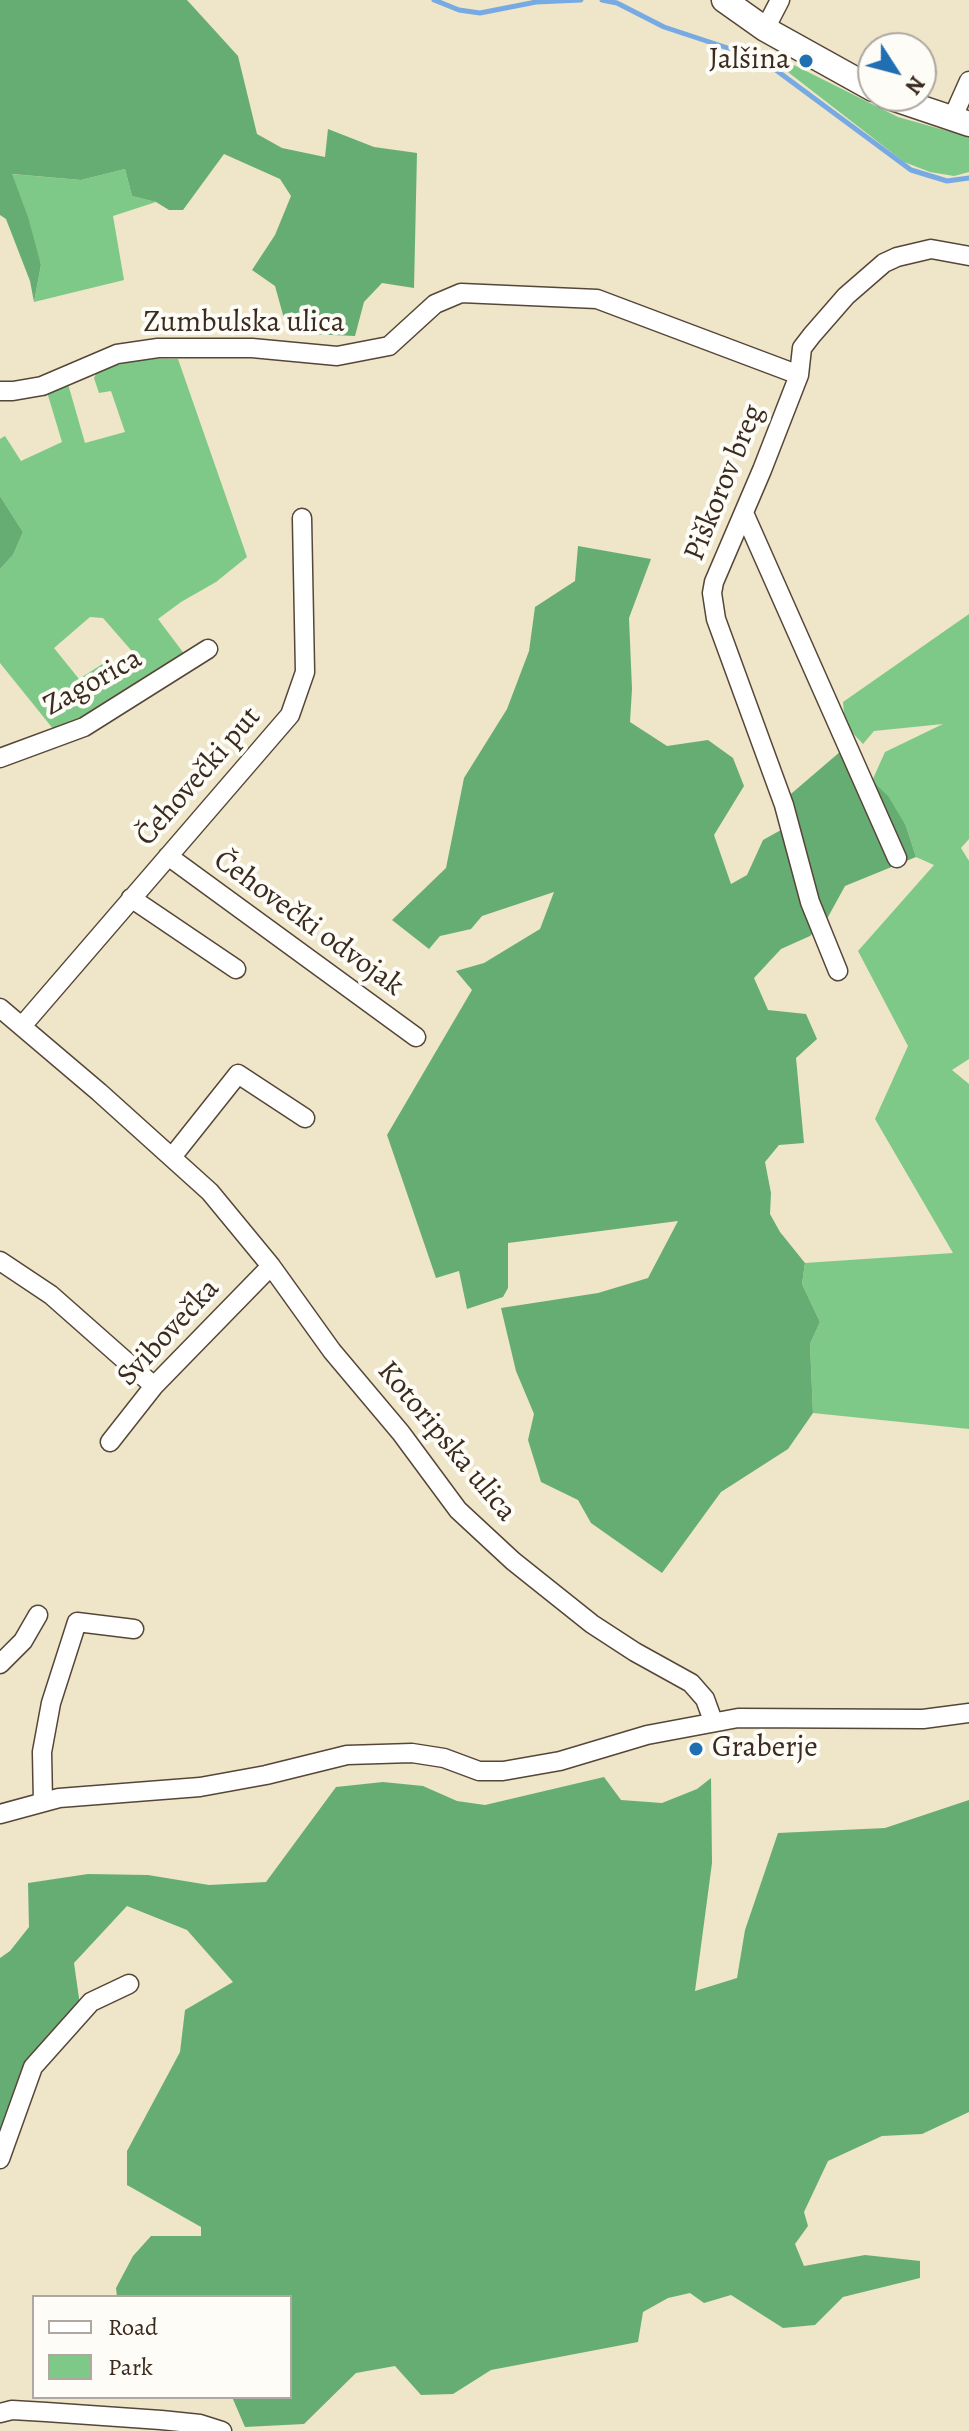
<!DOCTYPE html>
<html>
<head>
<meta charset="utf-8">
<style>
	body { margin:0 }
	#map { position:relative; width:969px; height:2431px; overflow:hidden; background:#efe5c8; font-family:Alegreya,serif }
	canvas { display:block }
	.legend { position:absolute; left:32px; top:2295px; width:260px; height:104px; box-sizing:border-box; background:#fdfcf7; border:2px solid #afa8a0; margin:0; padding:10px 14px; list-style:none; font-size:24px; color:#3b2a1e }
	.legend li { display:flex; align-items:center; gap:16px; height:40px }
	.legend b { width:40px; border:2px solid #afa8a0 }
	.north { position:absolute; left:857px; top:32px; width:80px; height:80px; box-sizing:border-box; background:#fdfcf7; border:2px solid #afa8a0; border-radius:50%; rotate:126deg; font-size:22px; font-weight:700; line-height:32px; text-align:center; color:#3b2a1e }
	.north::after { content:''; display:block; margin:auto; width:28px; height:36px; background:#1f6fb2; clip-path:polygon(50% 0,100% 100%,50% 72%,0 100%) }
</style>
</head>
<body>
<div id="map">
<canvas width="969" height="2431"></canvas>
<ul class="legend">
<li><b style="height:10px;background:#fff"></b>Road</li>
<li><b style="height:22px;background:#7ec987"></b>Park</li>
</ul>
<div class="north">N</div>
</div>
<script>
const ctx = document.querySelector('canvas').getContext('2d');
ctx.lineJoin = 'round';
function fill(path, color) {
  ctx.fillStyle = color;
  ctx.fill(path, 'evenodd');
}
function toPath(rows) {
  const path = new Path2D();
  for (const r of rows) {
    path.moveTo(r[0], r[1]);
    for (let i = 2; i < r.length; i += 2) path.lineTo(r[i], r[i + 1]);
  }
  return path;
}
function trace(path, color, width, dash) {
  ctx.strokeStyle = color;
  ctx.lineWidth = width;
  ctx.lineCap = dash ? 'butt' : 'round';
  ctx.setLineDash(dash || []);
  ctx.stroke(path);
}
function write(font, color, halo, rows, align = 'center') {
  ctx.font = font + ' Alegreya,serif';
  ctx.lineWidth = 8;
  ctx.setLineDash([]);
  ctx.textBaseline = 'middle';
  ctx.strokeStyle = halo;
  ctx.fillStyle = color;
  for (const [text, x, y, turn = 0] of rows) {
    ctx.save();
    ctx.translate(x, y);
    ctx.rotate((+turn || 0) * Math.PI / 180);
    ctx.textAlign = isNaN(turn) ? turn : align;
    if (halo) ctx.strokeText(text, 0, 0);
    ctx.fillText(text, 0, 0);
    ctx.restore();
  }
}
const green = toPath([
	[790,63,898,117,969,137,969,172,954,176,930,172,904,162,784,69],
	[125,169,132,196,156,202,113,216,124,280,34,302,41,265,11,174,81,180],
	[138,358,178,359,247,557,216,582,181,602,158,619,185,655,102,711,54,730,0,663,0,569,13,555,23,532,0,496,0,439,5,436,21,461,62,442,47,392,68,384,85,443,125,432,111,391,99,393,94,378,97,372],
	[90,617,103,618,137,657,114,674,104,663,79,679,54,648],
	[969,614,969,839,961,848,969,861,969,1059,952,1070,969,1084,969,1429,813,1413,810,1344,820,1322,802,1284,805,1263,953,1253,875,1119,908,1046,858,951,934,865,916,857,906,826,872,781,885,752,943,724,874,731,863,744,845,725,843,702]
]);
const forest = toPath([
	[0,0,187,0,238,56,257,134,282,148,325,157,328,129,374,147,417,153,414,288,382,283,364,302,355,336,288,333,275,286,252,270,275,235,291,196,280,179,224,154,183,210,169,210,156,202,132,196,125,169,81,180,12,174,28,217,41,265,34,302,30,281,6,219,0,215],
	[0,496,23,532,13,555,0,569],
	[578,546,651,559,629,618,632,689,630,722,667,746,708,740,733,758,744,786,714,835,731,884,747,875,763,840,788,826,778,805,841,751,888,796,906,826,916,857,845,886,828,917,810,936,781,949,754,978,768,1010,806,1014,817,1039,796,1058,804,1143,779,1145,765,1162,771,1193,770,1214,780,1232,805,1263,802,1284,820,1322,810,1344,813,1413,788,1449,721,1492,662,1573,591,1523,578,1500,541,1482,528,1440,534,1414,516,1371,501,1308,598,1293,648,1278,678,1221,508,1243,508,1288,503,1297,467,1309,459,1271,436,1278,387,1135,472,990,456,971,484,963,540,929,554,892,482,916,471,929,440,936,429,949,392,920,446,868,464,778,507,709,529,651,535,607,575,581],
	[604,1777,621,1800,662,1803,697,1789,711,1778,712,1863,695,1991,737,1978,745,1930,778,1833,885,1828,969,1800,969,2112,922,2134,882,2136,828,2161,804,2212,808,2226,795,2244,804,2266,865,2255,920,2261,920,2278,843,2297,815,2325,783,2328,731,2295,704,2303,690,2293,668,2298,643,2312,638,2342,491,2370,453,2394,421,2395,395,2366,356,2373,304,2424,245,2427,232,2397,290,2397,290,2297,117,2297,116,2288,133,2256,151,2236,201,2236,201,2227,127,2185,127,2151,180,2052,185,2010,233,1982,187,1930,127,1906,74,1963,80,2005,26,2063,0,2130,0,1958,10,1951,29,1927,28,1883,88,1874,148,1875,209,1885,266,1882,336,1787,383,1782,423,1786,457,1801,485,1805]
]);
const stream = toPath([
	[434,0,459,10,480,13,536,2,581,0],
	[602,0,617,3,664,27,761,59,911,170,947,181,969,178]
]);
const minor = toPath([
	[765,29,780,0],
	[952,119,969,81],
	[0,391,13,391,42,386,117,354,158,348,252,348,337,356,389,346,435,304,461,293,597,299,799,375],
	[744,513,897,858],
	[0,758,84,727,208,649],
	[168,856,416,1037],
	[131,898,236,969],
	[838,971,810,902,784,805,716,619,712,593,714,582,762,470,799,375,802,348,812,335,846,296,884,263,897,257,931,249,969,256],
	[0,1008,99,1092,210,1192,271,1266,332,1351,401,1433,458,1510,513,1561,592,1624,635,1652,691,1683,705,1699,713,1721],
	[22,1026,290,715,305,672,302,518],
	[172,1157,238,1074,305,1118],
	[0,1261,51,1295,154,1386],
	[110,1442,154,1386,271,1266],
	[0,1664,23,1641,38,1615],
	[43,1802,42,1752,51,1703,77,1622,134,1629],
	[0,1814,59,1798,200,1787,266,1775,347,1755,412,1753,444,1758,479,1771,503,1771,560,1761,647,1735,738,1718,923,1719,969,1713],
	[0,2159,33,2067,91,2002,129,1984],
	[0,2413,12,2410,46,2412,161,2420,200,2424,222,2431]
]);
const major = toPath([
	[724,0,765,29,873,89],
	[886,96,969,124]
]);
const markers = [
	[806,61,8,"#1f6fb2"],
	[696,1749,8,"#1f6fb2"]
];
const poiNames = [
	["Jalšina",790,61],
	["Graberje",712,1749,"left"]
];
const streetNames = [
	["Zumbulska ulica",244,324],
	["Piškorov breg",725,483,-68],
	["Zagorica",93,683,-29],
	["Čehovečki put",199,777,-49],
	["Čehovečki odvojak",308,924,36],
	["Svibovečka",169,1333,-47],
	["Kotoripska ulica",446,1442,50]
];
fill(green, '#7ec987');
fill(forest, '#66ad74');
trace(stream, '#77aae3', 5);
trace(minor, '#564638', 21);
trace(major, '#564638', 27);
trace(minor, '#fff', 18);
trace(major, '#fff', 24);
for (const [x, y, r, color] of markers) {
  const dot = new Path2D();
  dot.arc(x, y, r, 0, 2 * Math.PI);
  ctx.fillStyle = color;
  ctx.fill(dot);
  trace(dot, '#fdfcf7', 3);
}
write('30px', '#3b2a1e', '#fdfcf7', poiNames, 'right');
write('30px', '#3b2a1e', '#fdfcf7', streetNames);
</script>
</body>
</html>
